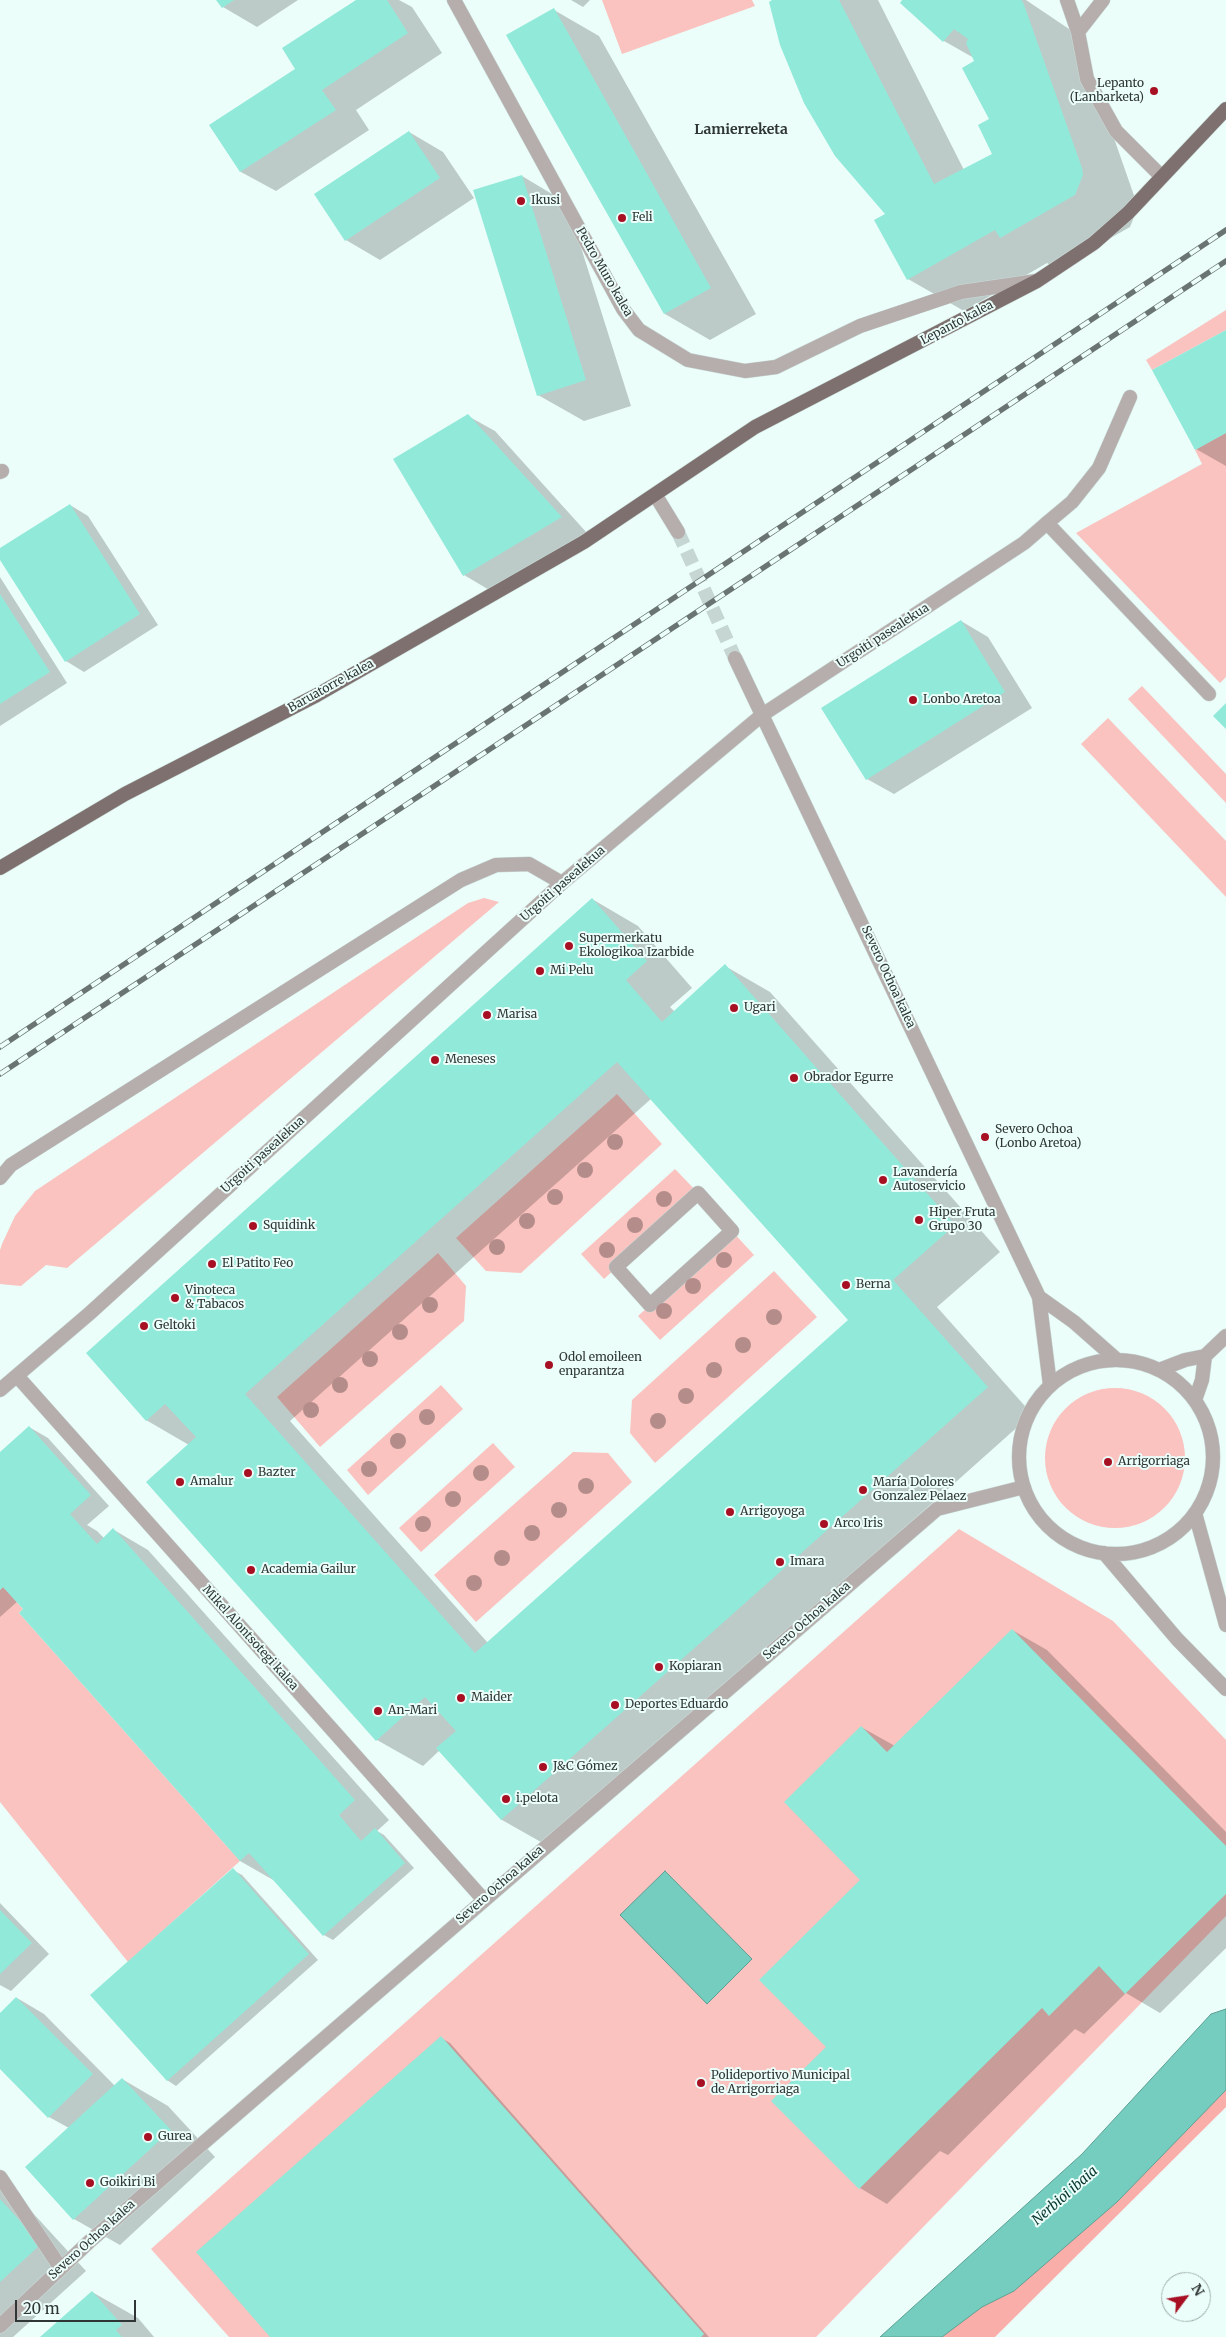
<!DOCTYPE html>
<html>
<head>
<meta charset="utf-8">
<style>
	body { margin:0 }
	#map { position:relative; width:1226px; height:2337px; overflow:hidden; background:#ebfefa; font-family:Merriweather,serif }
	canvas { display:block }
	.north { position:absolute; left:1161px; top:2272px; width:50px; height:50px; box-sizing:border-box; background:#ebfefa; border:1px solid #a0aeab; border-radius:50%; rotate:59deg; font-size:14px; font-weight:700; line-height:20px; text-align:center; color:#2f3635 }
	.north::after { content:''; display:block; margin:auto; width:18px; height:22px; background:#a71023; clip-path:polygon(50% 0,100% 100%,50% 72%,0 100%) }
	.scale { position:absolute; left:15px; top:2300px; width:121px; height:22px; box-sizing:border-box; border:2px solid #2f3635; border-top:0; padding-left:6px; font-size:15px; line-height:18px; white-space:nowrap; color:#2f3635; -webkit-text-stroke:4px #ebfefa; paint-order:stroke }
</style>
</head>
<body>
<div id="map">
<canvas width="1226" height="2337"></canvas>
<div class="north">N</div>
<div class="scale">20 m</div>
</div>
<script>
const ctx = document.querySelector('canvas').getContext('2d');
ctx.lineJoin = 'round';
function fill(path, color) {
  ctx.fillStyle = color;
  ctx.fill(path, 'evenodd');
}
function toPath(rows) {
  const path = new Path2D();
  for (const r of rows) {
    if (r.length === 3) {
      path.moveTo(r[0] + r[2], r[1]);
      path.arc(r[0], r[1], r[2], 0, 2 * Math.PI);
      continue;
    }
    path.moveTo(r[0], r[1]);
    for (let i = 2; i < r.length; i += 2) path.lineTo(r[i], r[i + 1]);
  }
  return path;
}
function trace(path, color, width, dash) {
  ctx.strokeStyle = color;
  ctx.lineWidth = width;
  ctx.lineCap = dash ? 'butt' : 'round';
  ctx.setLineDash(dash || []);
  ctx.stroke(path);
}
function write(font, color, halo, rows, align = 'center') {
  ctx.font = font + ' Merriweather,serif';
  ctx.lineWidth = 4;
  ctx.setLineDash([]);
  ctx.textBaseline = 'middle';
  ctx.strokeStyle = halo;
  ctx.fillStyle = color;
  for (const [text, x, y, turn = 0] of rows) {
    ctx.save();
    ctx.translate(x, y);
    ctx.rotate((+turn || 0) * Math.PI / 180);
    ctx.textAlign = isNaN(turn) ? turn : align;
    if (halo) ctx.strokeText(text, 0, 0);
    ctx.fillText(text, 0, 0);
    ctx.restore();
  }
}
const green = toPath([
	[602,0,752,0,755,6,622,54],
	[1226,310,1226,330,1152,370,1146,360],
	[1226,433,1226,677,1220,683,1076,533,1202,464,1195,450],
	[1142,686,1226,774,1226,803,1128,699],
	[1108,718,1226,841,1226,897,1081,744],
	[484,898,499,902,67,1268,46,1265,21,1286,0,1284,0,1250,2,1244,15,1216,35,1191,468,903],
	[617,1094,662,1144,521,1273,486,1271,456,1238],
	[675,1169,698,1193,604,1279,581,1254],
	[732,1231,754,1255,660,1340,638,1316],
	[438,1253,466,1286,464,1321,320,1447,277,1397],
	[774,1271,817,1317,655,1463,630,1433,632,1400],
	[441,1385,463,1409,368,1495,347,1470],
	[1115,1458,70],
	[493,1443,515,1467,421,1552,399,1528],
	[573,1452,608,1453,632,1482,476,1622,434,1575],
	[959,1529,1113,1621,1226,1740,1226,1916,816,2337,229,2337,151,2249],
	[3,1587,23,1609,19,1613,240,1861,128,1962,0,1802,0,1590]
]);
const forest = toPath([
	[1226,2029,1226,2107,995,2337,907,2337]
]);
const water = toPath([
	[665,1871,752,1959,707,2004,620,1915,665,1871],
	[1226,2009,1226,2090,1117,2202,1014,2291,982,2307,942,2337,880,2337,1082,2154,1211,2014,1226,2009]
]);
const shadow = toPath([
	[218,0,298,0,257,27,223,7],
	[358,0,399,0,412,7,442,53,356,110,369,130,276,191,241,172,210,126,297,69],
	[571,0,590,0,583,7],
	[775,0,878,0,964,170,993,154,991,120,976,62,974,58,944,41,901,3,904,0,1026,0,1078,35,1138,207,1130,227,1056,269,1047,263,964,311,908,279,875,220,887,214],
	[554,10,599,36,756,314,710,340,665,314],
	[409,132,443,152,474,198,380,260,346,240],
	[522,176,567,203,631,406,584,421,538,395],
	[1226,331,1226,466,1196,449],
	[468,416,495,431,587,533,491,591,464,575,395,460],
	[70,505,88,516,158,625,84,672,66,661,0,558,0,550],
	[0,577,67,683,0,726],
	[961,621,988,637,1032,708,894,794,867,779],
	[592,899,638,926,692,988,670,1007,675,1012,725,966,770,992,1000,1252,937,1307,1032,1414,548,1846,502,1820,440,1750,423,1766,377,1740,189,1445,146,1420],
	[652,1098,850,1320,488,1643,290,1421],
	[29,1427,48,1438,109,1506,87,1525,97,1531,104,1538,114,1530,148,1550,389,1820,377,1831,384,1835,414,1868,333,1940,324,1935,275,1881,240,1861,18,1601,0,1617,0,1454],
	[1012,1630,1047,1650,1226,1832,1226,1948,1160,2013,1126,1993,1084,2034,1075,2029,948,2155,940,2151,887,2204,860,2188,773,2101,827,2047,862,1880,861,1727,895,1746],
	[233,1870,242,1875,318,1960,176,2086,167,2080],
	[0,1903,49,1954,11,1991,0,1985],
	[17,1998,44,2014,115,2086,122,2079,168,2106,215,2157,120,2245,74,2219,69,2128,49,2117,0,2067,0,2015],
	[441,2038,450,2043,709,2337,272,2337],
	[0,2188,21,2200,86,2271,13,2337,0,2337],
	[92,2292,138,2318,154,2337,42,2337]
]);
const building = toPath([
	[216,0,234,0,222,8],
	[356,0,387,0,408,33,322,90,336,110,240,172,209,125,295,69,282,48],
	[772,0,839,0,934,184,992,154,978,125,989,119,962,68,974,61,966,43,968,39,954,29,943,42,900,3,902,0,1021,0,1023,2,1082,168,1083,175,1075,195,1000,238,995,230,907,280,874,220,885,214,835,156,804,103,780,45,769,2],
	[554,8,711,288,664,314,506,35],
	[409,131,440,178,345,241,314,194],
	[522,175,586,380,537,396,473,190],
	[1226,330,1226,433,1195,450,1152,370],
	[468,414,562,517,463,576,393,459],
	[70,504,140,614,65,662,0,560,0,548],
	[0,594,50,672,0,704],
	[961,620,1005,692,866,780,821,708],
	[1226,703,1226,729,1213,716],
	[592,898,647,961,626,980,662,1022,725,964,955,1225,893,1280,988,1387,501,1820,436,1748,456,1731,425,1697,376,1741,146,1482,196,1437,165,1404,146,1421,86,1353],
	[617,1062,848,1320,475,1653,245,1394],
	[29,1426,91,1495,70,1514,97,1544,113,1528,355,1800,339,1815,361,1841,375,1828,405,1863,323,1936,249,1853,240,1861,19,1613,23,1609,3,1587,0,1590,0,1452],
	[1012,1629,1226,1846,1226,1894,1125,1994,1099,1966,1049,2016,1042,2008,859,2189,771,2101,826,2047,759,1980,860,1880,784,1802,861,1726,887,1752],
	[233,1868,309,1954,167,2081,90,1995],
	[0,1910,32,1943,0,1974],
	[16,1997,93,2074,48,2118,0,2069,0,2013],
	[441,2036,704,2334,701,2337,270,2337,196,2252],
	[122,2078,171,2130,73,2220,25,2167],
	[0,2199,41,2244,0,2282],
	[92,2291,122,2325,116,2330,122,2337,40,2337]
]);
const minorTunnel = toPath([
	[678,532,735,658]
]);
const service = toPath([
	[1047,523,1209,694],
	[0,1178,11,1165,461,880,496,865,529,864,562,883]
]);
const pedestrian = toPath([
	[698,1193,732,1231,650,1305,616,1267,698,1193],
	[18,1377,483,1899]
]);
const minor = toPath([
	[454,0,623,309,639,330,688,360,745,371,776,367,860,326,961,292,1036,281],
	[1067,0,1078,32,1087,79,1116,131,1161,176],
	[1078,32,1103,0],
	[0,472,2,471],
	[656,496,678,532],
	[735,658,1039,1297,1050,1385],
	[1039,1297,1074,1322,1116,1359],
	[1116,1457,97],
	[1159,1370,1185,1360,1205,1356,1226,1336],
	[0,1390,90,1313,562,883,762,715,1024,543,1047,523,1072,502,1099,468,1130,397],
	[1195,1400,1202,1380,1205,1356],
	[1195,1513,1226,1625],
	[1104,1553,1177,1639,1226,1689],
	[0,2177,60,2267],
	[0,2326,91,2240,937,1509,1024,1487]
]);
const primary = toPath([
	[0,868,125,794,317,695,584,542,755,427,1037,281,1094,243,1128,213,1226,109]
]);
const rail = toPath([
	[0,1047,1226,230],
	[0,1074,1226,261]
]);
const trees = [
	[615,1142],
	[585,1170],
	[555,1197],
	[664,1199],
	[527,1221],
	[635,1225],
	[497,1247],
	[607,1250],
	[724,1260],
	[693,1286],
	[430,1305],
	[664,1311],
	[774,1317],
	[400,1332],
	[743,1345],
	[370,1359],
	[714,1370],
	[340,1385],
	[686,1396],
	[311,1410],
	[427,1417],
	[658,1421],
	[398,1441],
	[369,1469],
	[481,1473],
	[586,1486],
	[453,1499],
	[559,1510],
	[423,1524],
	[532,1533],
	[502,1558],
	[474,1583]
];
const markers = [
	[1154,91,5,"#a71023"],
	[521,201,5,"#a71023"],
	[622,218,5,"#a71023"],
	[913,700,5,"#a71023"],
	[569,946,5,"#a71023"],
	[540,971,5,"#a71023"],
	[734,1008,5,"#a71023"],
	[487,1015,5,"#a71023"],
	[435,1060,5,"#a71023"],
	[794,1078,5,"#a71023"],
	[985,1137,5,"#a71023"],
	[883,1180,5,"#a71023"],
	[919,1220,5,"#a71023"],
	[253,1226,5,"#a71023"],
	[212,1264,5,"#a71023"],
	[846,1285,5,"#a71023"],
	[175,1298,5,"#a71023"],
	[144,1326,5,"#a71023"],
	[549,1365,5,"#a71023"],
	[1108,1462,5,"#a71023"],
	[248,1473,5,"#a71023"],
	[180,1482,5,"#a71023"],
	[863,1490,5,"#a71023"],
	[730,1512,5,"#a71023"],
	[824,1524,5,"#a71023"],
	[780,1562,5,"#a71023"],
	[251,1570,5,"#a71023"],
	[659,1667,5,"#a71023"],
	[461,1698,5,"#a71023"],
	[615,1705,5,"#a71023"],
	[378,1711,5,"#a71023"],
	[543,1767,5,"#a71023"],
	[506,1799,5,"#a71023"],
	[701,2083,5,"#a71023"],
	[148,2137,5,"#a71023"],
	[90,2183,5,"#a71023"]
];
const poiNames = [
	["Lepanto",1144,84,"right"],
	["(Lanbarketa)",1144,98,"right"],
	["Ikusi",531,201],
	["Feli",632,218],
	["Lonbo Aretoa",923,700],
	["Supermerkatu",579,939],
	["Ekologikoa Izarbide",579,953],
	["Mi Pelu",550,971],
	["Ugari",744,1008],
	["Marisa",497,1015],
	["Meneses",445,1060],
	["Obrador Egurre",804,1078],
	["Severo Ochoa",995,1130],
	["(Lonbo Aretoa)",995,1144],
	["Lavandería",893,1173],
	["Autoservicio",893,1187],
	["Hiper Fruta",929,1213],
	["Grupo 30",929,1227],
	["Squidink",263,1226],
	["El Patito Feo",222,1264],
	["Berna",856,1285],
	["Vinoteca",185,1291],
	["& Tabacos",185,1305],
	["Geltoki",154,1326],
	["Odol emoileen",559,1358],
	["enparantza",559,1372],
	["Arrigorriaga",1118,1462],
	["Bazter",258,1473],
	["Amalur",190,1482],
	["María Dolores",873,1483],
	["Gonzalez Pelaez",873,1497],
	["Arrigoyoga",740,1512],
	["Arco Iris",834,1524],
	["Imara",790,1562],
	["Academia Gailur",261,1570],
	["Kopiaran",669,1667],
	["Maider",471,1698],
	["Deportes Eduardo",625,1705],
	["An-Mari",388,1711],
	["J&C Gómez",553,1767],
	["i.pelota",516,1799],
	["Polideportivo Municipal",711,2076],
	["de Arrigorriaga",711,2090],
	["Gurea",158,2137],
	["Goikiri Bi",100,2183]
];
const streetNames = [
	["Pedro Muro kalea",604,272,60],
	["Lepanto kalea",957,323,-28],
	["Urgoiti pasealekua",883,636,-33],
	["Baruatorre kalea",331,686,-29],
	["Urgoiti pasealekua",563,884,-41],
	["Severo Ochoa kalea",888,977,65],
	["Urgoiti pasealekua",263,1155,-42],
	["Severo Ochoa kalea",807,1621,-41],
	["Mikel Alontsotegi kalea",250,1638,48],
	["Severo Ochoa kalea",500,1885,-41],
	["Severo Ochoa kalea",92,2240,-42]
];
const neighbourhoodNames = [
	["Lamierreketa",741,130]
];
const waterNames = [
	["Nerbioi ibaia",1065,2196,-41]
];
fill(green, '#fac3bf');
fill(forest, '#f9aea9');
fill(water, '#74cdbe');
trace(water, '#5fa095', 1);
fill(shadow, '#0003');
fill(building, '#90e9d9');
trace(minorTunnel, '#c5d6d3', 14, [14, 7]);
trace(service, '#c9dad7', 15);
trace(pedestrian, '#c9dad7', 15);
trace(minor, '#c9dad7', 15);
trace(primary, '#c9dad7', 15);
trace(service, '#b6aead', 14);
trace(pedestrian, '#b6aead', 14);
trace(minor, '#b6aead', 14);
trace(primary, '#7e706f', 14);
trace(rail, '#6a7573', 5.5);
trace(rail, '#ebfefa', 4, [11]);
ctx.fillStyle = '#b48d8b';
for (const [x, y] of trees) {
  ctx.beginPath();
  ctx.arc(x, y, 8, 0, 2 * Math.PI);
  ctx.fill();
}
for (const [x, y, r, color] of markers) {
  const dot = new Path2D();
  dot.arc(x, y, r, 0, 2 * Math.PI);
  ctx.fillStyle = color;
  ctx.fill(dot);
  trace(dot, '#ebfefa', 2);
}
write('12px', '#2f3635', '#ebfefa', poiNames, 'left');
write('12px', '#2f3635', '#ebfefa', streetNames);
write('bold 14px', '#2f3635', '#ebfefa', neighbourhoodNames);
write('italic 14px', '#0a362f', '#ebfefa', waterNames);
</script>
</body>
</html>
